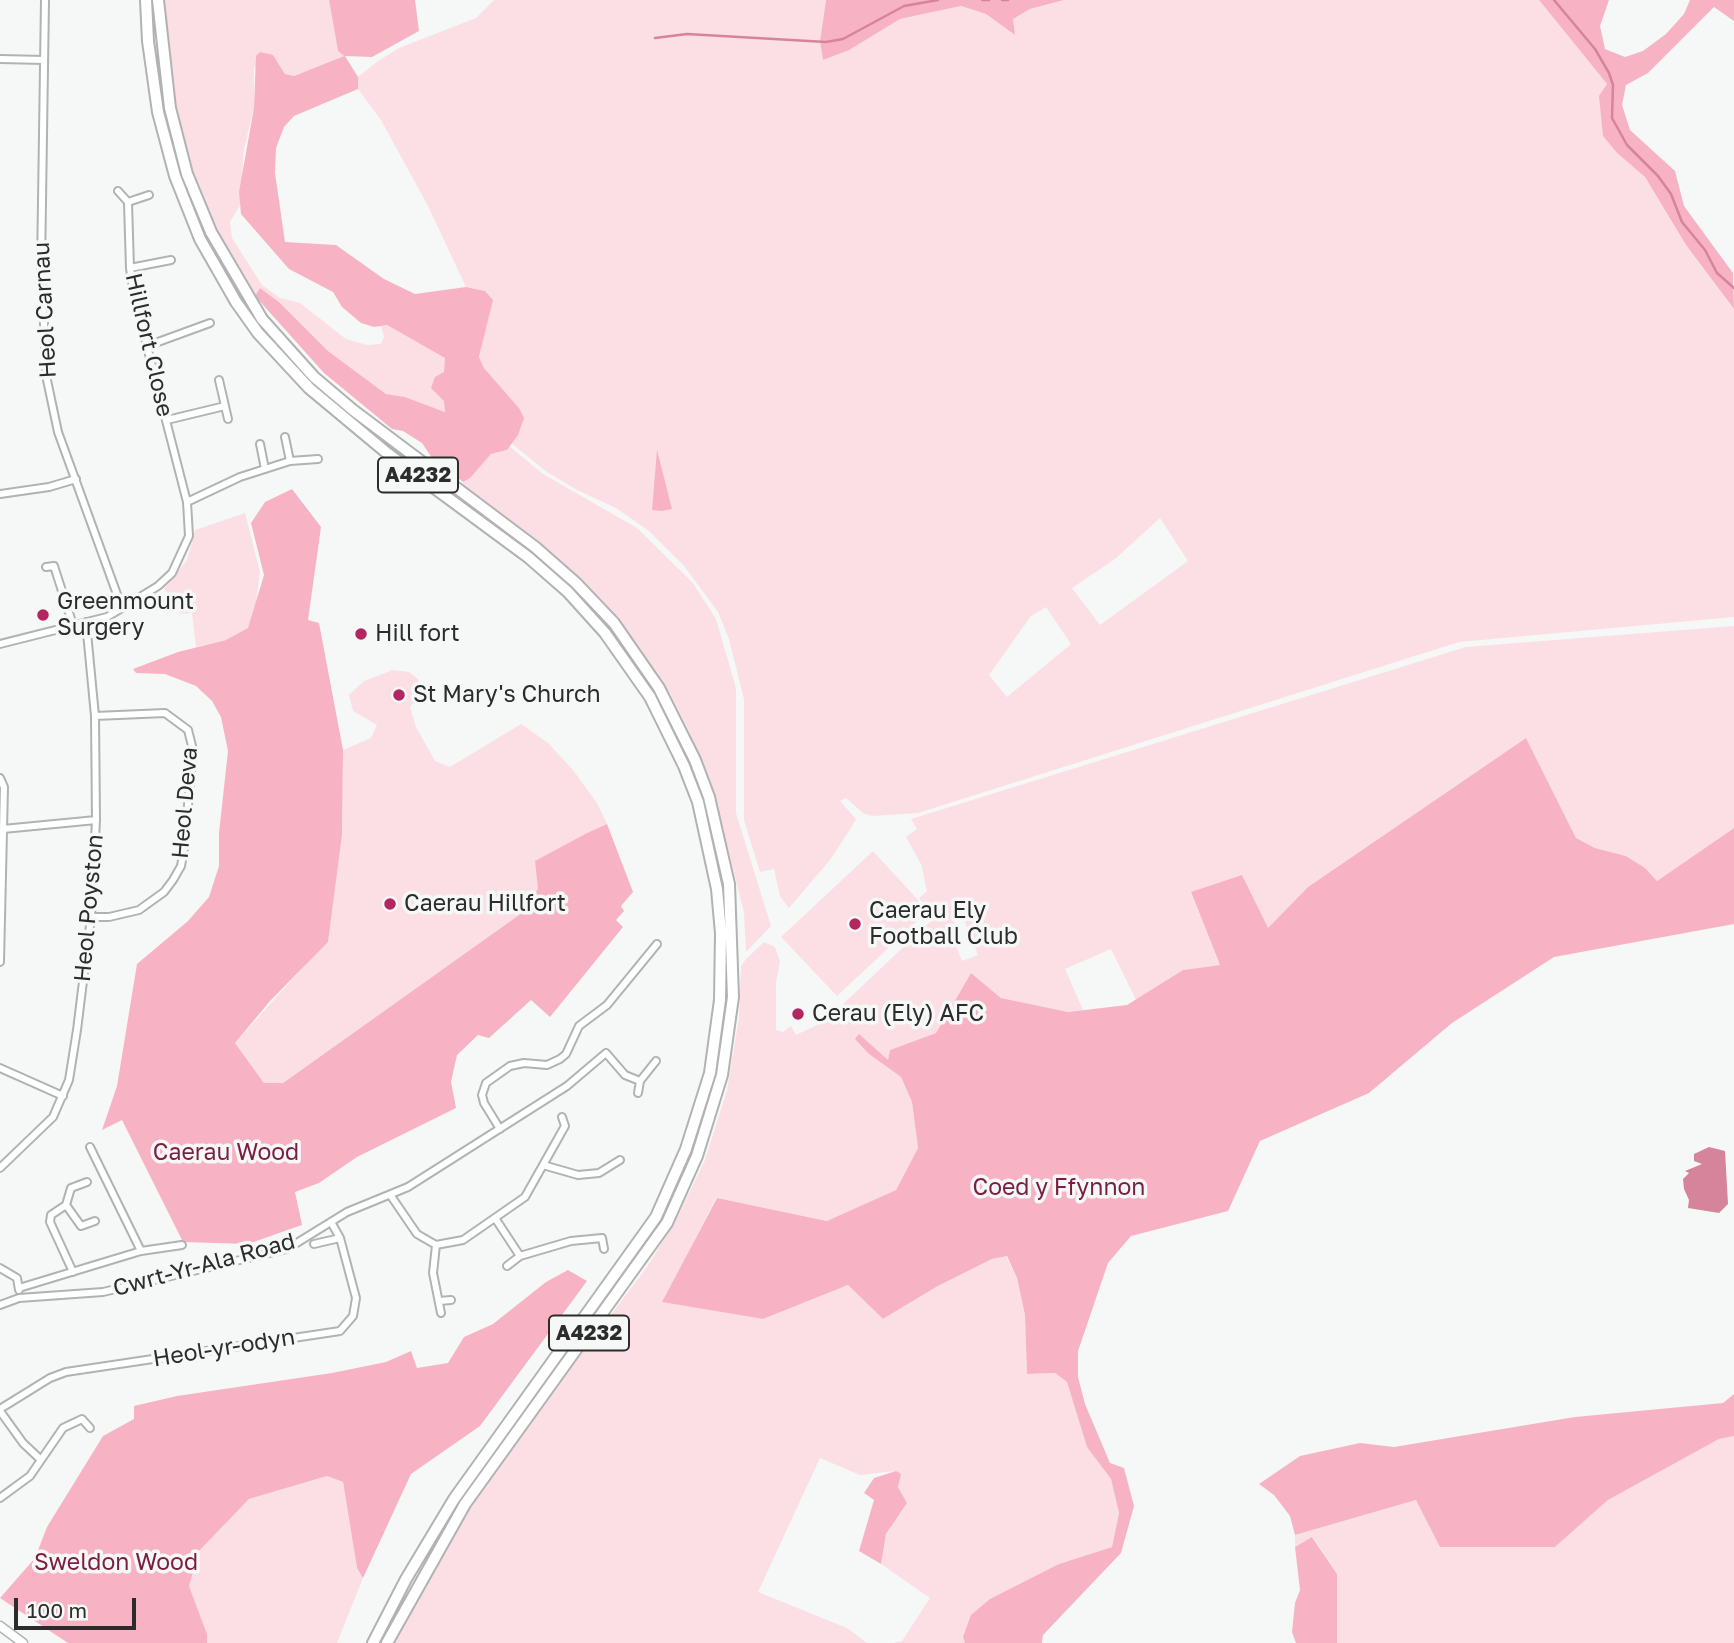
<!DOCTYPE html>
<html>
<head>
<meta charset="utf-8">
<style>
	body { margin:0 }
	#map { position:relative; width:1734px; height:1643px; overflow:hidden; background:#f5f8f6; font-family:"Golos Text",sans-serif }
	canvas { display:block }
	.scale { position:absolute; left:14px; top:1598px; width:122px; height:32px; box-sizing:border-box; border:4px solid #2b2c2b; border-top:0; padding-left:9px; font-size:21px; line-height:24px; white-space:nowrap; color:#2b2c2b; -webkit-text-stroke:5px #f5f8f6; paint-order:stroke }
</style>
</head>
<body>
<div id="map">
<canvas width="1734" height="1643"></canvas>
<div class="scale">100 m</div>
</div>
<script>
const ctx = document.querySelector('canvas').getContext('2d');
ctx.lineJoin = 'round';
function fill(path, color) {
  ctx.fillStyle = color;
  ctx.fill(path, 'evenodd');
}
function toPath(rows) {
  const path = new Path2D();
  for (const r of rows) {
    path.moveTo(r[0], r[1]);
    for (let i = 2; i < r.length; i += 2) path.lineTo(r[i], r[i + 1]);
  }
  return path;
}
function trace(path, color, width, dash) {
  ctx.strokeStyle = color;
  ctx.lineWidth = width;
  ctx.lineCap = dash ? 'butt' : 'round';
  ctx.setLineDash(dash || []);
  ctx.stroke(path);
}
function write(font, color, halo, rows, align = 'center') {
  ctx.font = font + ' "Golos Text",sans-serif';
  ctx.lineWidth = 7;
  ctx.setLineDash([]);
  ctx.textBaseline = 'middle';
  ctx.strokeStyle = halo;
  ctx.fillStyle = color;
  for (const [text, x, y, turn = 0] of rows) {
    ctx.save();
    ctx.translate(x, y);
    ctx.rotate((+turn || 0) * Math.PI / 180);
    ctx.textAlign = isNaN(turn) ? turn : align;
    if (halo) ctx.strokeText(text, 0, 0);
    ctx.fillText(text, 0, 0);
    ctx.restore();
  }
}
const green = toPath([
	[163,0,329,0,338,51,344,56,294,76,285,74,273,55,254,68,254,108,244,149,240,205,230,222,232,238,262,285,280,298,300,303,346,339,367,345,381,344,384,337,381,326,387,325,446,358,445,412,405,397,386,394,328,351,279,302,260,288,255,296,221,243,198,189,175,110],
	[494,0,826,0,820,41,823,60,900,19,961,6,986,14,1015,35,1013,19,1030,9,1064,0,1539,0,1607,84,1602,117,1603,136,1617,153,1645,177,1686,245,1734,309,1734,617,1459,642,918,813,872,816,863,813,846,798,840,801,856,819,851,828,830,860,789,908,780,896,774,869,760,872,744,820,744,699,729,639,718,612,684,566,649,531,616,508,577,490,547,472,511,443,519,408,484,368,479,357,492,300,485,291,466,287,428,206,381,120,358,89,358,77,378,61,399,48,476,18],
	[1160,518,1188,561,1100,625,1072,588,1115,559],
	[1046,607,1071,644,1007,697,989,675,1031,616],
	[509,446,543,474,637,528,693,583,716,619,736,688,736,813,771,926,746,952,744,912,714,794,688,729,669,691,632,637,580,579,532,537,461,485,491,454,507,450],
	[245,513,260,572,256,603,248,629,226,640,196,647,192,613,180,614,177,604,164,589,187,560,195,530],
	[1734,626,1734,828,1657,881,1645,868,1626,856,1595,848,1576,838,1526,738,1308,887,1268,928,1191,893,1220,965,1183,970,1136,1000,1111,949,1065,969,1083,1010,1068,1012,1001,998,971,973,936,1033,890,1050,888,1061,859,1035,869,1054,901,1077,912,1102,918,1148,896,1190,828,1221,716,1198,663,1302,763,1319,848,1285,883,1319,936,1287,992,1259,1006,1256,1017,1278,1025,1315,1027,1374,1055,1373,1067,1382,1087,1446,1111,1479,1119,1513,1112,1547,1059,1564,963,1637,965,1643,893,1643,902,1641,930,1598,881,1564,886,1534,907,1503,898,1487,900,1474,895,1471,860,1475,820,1458,758,1592,847,1628,867,1643,392,1643,449,1540,514,1443,647,1267,677,1218,705,1160,727,1090,739,1018,741,966,746,959,764,942,775,947,780,961,776,983,776,1030,783,1032,791,1026,796,1035,817,1025,829,1012,836,1018,841,1016,843,1013,839,1008,933,919,919,898,927,891,921,864,906,837,917,829,911,819,1466,647],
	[963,917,978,955,962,961,952,936,955,920],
	[393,670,409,672,418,679,422,693,410,707,416,727,435,761,450,767,521,724,548,743,573,770,597,803,607,824,587,833,519,915,283,1083,264,1083,235,1043,328,940,342,835,343,750,371,738,377,725,353,711,349,695,364,681],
	[873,851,928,911,837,996,781,937],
	[1734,1436,1734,1643,1337,1643,1337,1574,1313,1537,1295,1547,1295,1535,1416,1500,1555,1547,1608,1500,1719,1439],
	[327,1476,343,1482,357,1568,363,1578,337,1643,207,1643,207,1634,189,1586,199,1551,249,1499]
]);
const forest = toPath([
	[329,0,415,0,419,31,372,57,345,56,358,77,358,89,294,116,284,127,276,148,275,173,285,242,336,245,384,279,415,294,466,287,485,291,493,300,479,357,484,368,519,408,524,418,518,435,507,450,491,454,470,478,463,482,432,458,422,443,403,431,392,429,324,373,255,296,260,288,279,302,328,351,386,394,405,397,445,412,444,401,431,388,435,377,444,372,445,358,387,325,374,327,361,323,342,307,333,292,289,269,241,214,239,192,254,108,256,56,260,52,273,55,285,74,294,76,344,56,338,51],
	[826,0,1064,0,1030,9,1013,19,1015,35,986,14,961,6,900,19,849,50,823,60,820,41],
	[1539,0,1609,0,1600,26,1605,49,1625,57,1643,51,1666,34,1684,14,1690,0,1734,0,1734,21,1714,7,1648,73,1626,85,1622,105,1630,130,1675,171,1684,206,1733,273,1734,309,1686,245,1645,177,1617,153,1603,136,1599,96,1607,84],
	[657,450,672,509,662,511,652,510],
	[292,489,321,527,308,620,319,623,343,750,342,835,328,942,270,1001,235,1043,264,1083,283,1083,519,915,538,889,535,861,587,833,607,824,633,892,621,906,624,911,616,920,623,927,550,1017,531,1000,489,1038,478,1035,457,1055,451,1082,456,1108,357,1157,319,1183,295,1192,302,1225,248,1244,183,1242,122,1120,102,1130,117,1086,137,964,188,921,209,897,219,866,219,833,228,751,221,717,212,701,196,686,165,674,136,673,133,669,178,652,226,640,248,628,264,575,251,523,265,502],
	[1526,738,1576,838,1595,848,1626,856,1645,868,1657,881,1734,828,1734,924,1554,957,1452,1023,1369,1093,1260,1141,1228,1211,1131,1236,1108,1263,1078,1351,1078,1377,1085,1404,1110,1463,1124,1468,1134,1506,1121,1553,1043,1635,1042,1643,965,1643,963,1637,971,1615,990,1599,1059,1564,1112,1547,1119,1513,1111,1479,1087,1447,1067,1382,1055,1373,1027,1374,1025,1315,1017,1278,1007,1256,992,1259,936,1287,883,1319,848,1285,763,1319,662,1302,717,1198,827,1221,896,1190,918,1148,912,1102,901,1077,869,1054,855,1039,859,1034,888,1060,890,1050,936,1033,971,973,1001,998,1068,1012,1127,1005,1183,970,1220,965,1191,892,1242,875,1268,928,1308,887],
	[568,1270,587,1281,480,1426,411,1474,363,1578,357,1568,343,1482,327,1476,249,1499,199,1551,189,1586,207,1634,207,1643,68,1643,0,1598,35,1558,47,1527,103,1436,134,1419,134,1406,177,1396,332,1373,386,1362,411,1351,417,1368,448,1363,464,1337,493,1324,546,1282],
	[1734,1394,1734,1436,1719,1439,1608,1500,1555,1547,1440,1547,1416,1500,1295,1535,1290,1516,1274,1495,1259,1484,1300,1456,1360,1443,1394,1447,1575,1417,1723,1403],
	[896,1471,901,1474,898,1487,907,1503,886,1534,881,1564,859,1551,874,1500,864,1493,874,1478],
	[1312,1537,1337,1574,1337,1643,1296,1643,1292,1632,1295,1603,1300,1590,1295,1547]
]);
const water = toPath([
	[1709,1147,1725,1151,1728,1204,1719,1213,1688,1208,1689,1200,1684,1189,1683,1179,1689,1173,1685,1171,1702,1164,1694,1161,1694,1154]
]);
const stream = toPath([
	[982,0,989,0],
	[1002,0,1008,0],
	[1554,0,1595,49,1609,73,1613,85,1612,118,1627,145,1658,176,1671,194,1682,222,1705,250,1717,273,1734,288],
	[655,38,687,34,826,42,843,39,904,6,938,0]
]);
const minor = toPath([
	[45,0,41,268,47,380,58,432,122,608],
	[0,59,44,60],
	[118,191,128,202,130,268,134,296,187,502],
	[128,202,149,195],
	[130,268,171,260],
	[147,346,210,323],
	[219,380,228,419],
	[167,420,225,406],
	[285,437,290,461],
	[260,444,265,469],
	[0,494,49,487,76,479],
	[46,567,54,566,73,625],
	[0,644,107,617,122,608,158,586,172,573,189,536,187,502,240,477,290,461,318,459],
	[0,778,4,787,0,962],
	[3,829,96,820],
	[91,917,109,917,139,910,164,892,173,880,181,866,184,849,193,750,188,730,165,713,95,716],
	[0,1068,63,1096],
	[638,1093,640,1081,656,1061],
	[500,1129,484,1103,482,1095,486,1083,510,1066,524,1063,547,1065,560,1059,566,1054,579,1026,607,1005,657,944],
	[90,1147,141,1251],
	[543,1165,578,1175,599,1173,620,1160],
	[0,1168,53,1117,69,1080,77,1030,91,917,96,820,95,716,86,622],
	[391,1196,417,1234,436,1245,463,1240,525,1197,565,1126,562,1117],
	[66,1205,71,1188,87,1182],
	[495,1218,520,1256],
	[314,1244,340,1238],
	[436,1245,433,1273,441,1313],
	[507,1266,520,1256,571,1241,602,1238,604,1249],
	[0,1268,17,1278,19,1290],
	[73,1272,50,1222,51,1215,66,1205,81,1226,95,1221],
	[19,1288,141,1251,182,1245],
	[439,1301,451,1300],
	[0,1305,19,1298,103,1292,287,1249,347,1212,408,1187,567,1086,606,1053,625,1075,640,1081],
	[0,1409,50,1378,66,1372,340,1331,353,1316,356,1298,340,1238,331,1222],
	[0,1411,23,1443,41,1460],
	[0,1498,30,1476,63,1428,82,1419,90,1428]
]);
const tertiary = toPath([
	[0,1626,23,1643]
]);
const primary = toPath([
	[146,0,148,41,158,112,175,176,200,239,236,302,258,333,309,388,387,453,528,557,568,592,605,633,650,697,684,766,698,802,717,889,721,933,720,1000,710,1073,686,1149,656,1217,454,1499,406,1579,373,1643],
	[158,0,170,108,187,174,211,232,262,319,314,377,353,410,535,547,576,583,614,623,659,688,695,760,709,797,729,884,733,997,722,1075,697,1156,667,1223,465,1504,387,1643]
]);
const markers = [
	[43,615,7,"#b3265f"],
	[361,634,7,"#b3265f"],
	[399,695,7,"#b3265f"],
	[390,904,7,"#b3265f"],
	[855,924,7,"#b3265f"],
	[798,1014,7,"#b3265f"]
];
const shields = [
	[418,475,80],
	[589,1333,80]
];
const shieldNames = [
	["A4232",418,475],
	["A4232",589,1333]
];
const streetNames = [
	["Heol Carnau",45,310,-93],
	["Hillfort Close",149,345,77],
	["Heol Deva",185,803,-85],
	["Heol Poyston",89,908,-85],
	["Cwrt-Yr-Ala Road",204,1265,-15],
	["Heol-yr-odyn",224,1348,-9]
];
const poiNames = [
	["Greenmount",57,602],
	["Surgery",57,628],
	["Hill fort",375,634],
	["St Mary's Church",413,695],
	["Caerau Hillfort",404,904],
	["Caerau Ely",869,911],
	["Football Club",869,937],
	["Cerau (Ely) AFC",812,1014]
];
const parkNames = [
	["Caerau Wood",226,1153],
	["Coed y Ffynnon",1059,1188],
	["Sweldon Wood",116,1563]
];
fill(green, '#fbdfe5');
fill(forest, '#f7b3c4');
fill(water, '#d5849b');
trace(stream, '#d5849b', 2.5);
trace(minor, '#b0b3b1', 10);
trace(tertiary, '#b0b3b1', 11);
trace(primary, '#b0b3b1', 14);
trace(minor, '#fff', 6);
trace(tertiary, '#fff', 8);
trace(primary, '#fff', 10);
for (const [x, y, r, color] of markers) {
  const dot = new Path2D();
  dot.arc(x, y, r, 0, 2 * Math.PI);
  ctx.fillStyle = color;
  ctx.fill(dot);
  trace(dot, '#f5f8f6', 2.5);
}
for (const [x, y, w] of shields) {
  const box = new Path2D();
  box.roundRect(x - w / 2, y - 17.5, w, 35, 5);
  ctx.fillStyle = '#f5f8f6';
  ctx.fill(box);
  trace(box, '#2b2c2b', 2);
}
write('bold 21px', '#2b2c2b', null, shieldNames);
write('23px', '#2b2c2b', '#f5f8f6', streetNames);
write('23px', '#2b2c2b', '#f5f8f6', poiNames, 'left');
write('23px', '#7c1d42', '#f5f8f6', parkNames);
</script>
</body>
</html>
